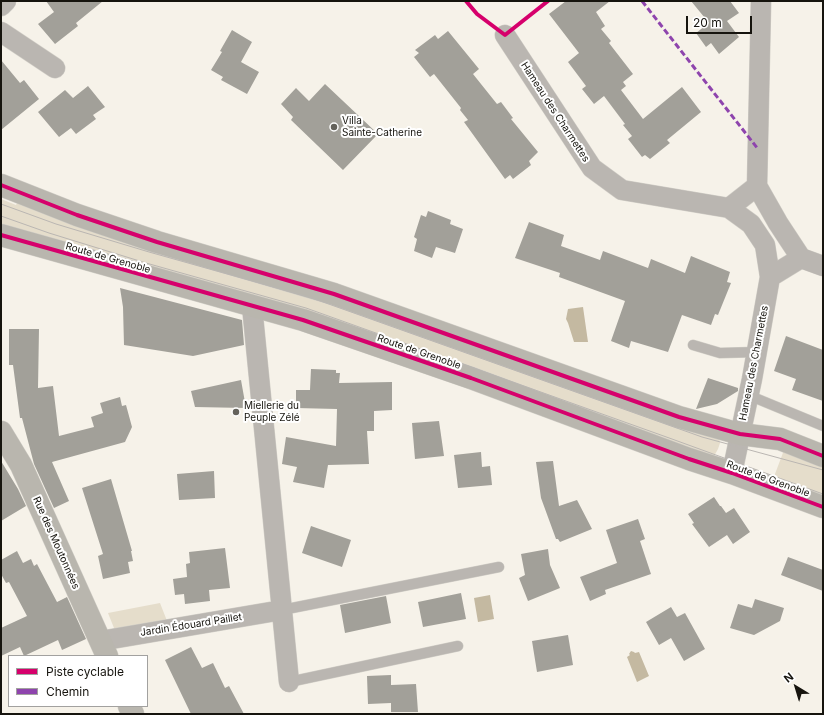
<!DOCTYPE html>
<html>
<head>
<meta charset="utf-8">
<style>
	body { margin:0 }
	#map { position:relative; width:824px; height:715px; overflow:hidden; background:#f6f2e9; font-family:Inter,sans-serif }
	canvas { display:block }
	.frame { position:absolute; inset:0; border:2px solid #16140e; pointer-events:none }
	.legend { position:absolute; left:8px; top:655px; width:140px; height:52px; box-sizing:border-box; background:#fff; border:1px solid #a2a19f; margin:0; padding:5px 7px; list-style:none; font-size:12px; color:#16140e }
	.legend li { display:flex; align-items:center; gap:8px; height:20px }
	.legend b { width:20px; border:1px solid #a2a19f }
	.north { position:absolute; left:776px; top:667px; width:40px; height:40px; -webkit-text-stroke:3px #fff; paint-order:stroke; rotate:322deg; font-size:11px; font-weight:700; line-height:16px; text-align:center; color:#16140e }
	.north::after { content:''; display:block; margin:auto; width:14px; height:18px; background:#16140e; clip-path:polygon(50% 0,100% 100%,50% 72%,0 100%) }
	.scale { position:absolute; left:686px; top:16px; width:66px; height:18px; box-sizing:border-box; border:2px solid #16140e; border-top:0; padding-left:5px; font-size:12px; line-height:14px; white-space:nowrap; color:#16140e; -webkit-text-stroke:3px #fff; paint-order:stroke }
</style>
</head>
<body>
<div id="map">
<canvas width="824" height="715"></canvas>
<div class="frame"></div>
<ul class="legend">
<li><b style="height:5px;background:#d6006c"></b>Piste cyclable</li>
<li><b style="height:5px;background:#8e44ad"></b>Chemin</li>
</ul>
<div class="north">N</div>
<div class="scale">20 m</div>
</div>
<script>
const ctx = document.querySelector('canvas').getContext('2d');
ctx.lineJoin = 'round';
function fill(path, color) {
  ctx.fillStyle = color;
  ctx.fill(path, 'evenodd');
}
function toPath(rows) {
  const path = new Path2D();
  for (const r of rows) {
    path.moveTo(r[0], r[1]);
    for (let i = 2; i < r.length; i += 2) path.lineTo(r[i], r[i + 1]);
  }
  return path;
}
function trace(path, color, width, dash) {
  ctx.strokeStyle = color;
  ctx.lineWidth = width;
  ctx.lineCap = dash ? 'butt' : 'round';
  ctx.setLineDash(dash || []);
  ctx.stroke(path);
}
function write(font, color, halo, rows, align = 'center') {
  ctx.font = font + ' Inter,sans-serif';
  ctx.lineWidth = 4;
  ctx.setLineDash([]);
  ctx.textBaseline = 'middle';
  ctx.strokeStyle = halo;
  ctx.fillStyle = color;
  for (const [text, x, y, turn = 0] of rows) {
    ctx.save();
    ctx.translate(x, y);
    ctx.rotate((+turn || 0) * Math.PI / 180);
    ctx.textAlign = isNaN(turn) ? turn : align;
    if (halo) ctx.strokeText(text, 0, 0);
    ctx.fillText(text, 0, 0);
    ctx.restore();
  }
}
const green = toPath([
	[1,199,16,205,18,201,311,294,719,438,720,443,718,449,713,458,1,226],
	[784,450,823,464,823,501,772,482],
	[160,603,169,626,116,633,108,613]
]);
const water = toPath([
	[583,307,588,342,574,342,568,323,566,319,568,309],
	[490,595,494,619,478,622,474,598],
	[631,651,634,652,635,653,639,652,649,676,637,682,627,657,630,655,629,654]
]);
const building = toPath([
	[46,1,103,1,76,23,78,26,55,44,38,24,54,12],
	[566,1,610,1,596,12,605,26,601,29,611,41,609,43,633,74,623,82,626,86,621,90,643,119,682,87,701,112,667,140,670,143,650,159,645,155,642,157,628,139,632,136,623,125,625,124,604,96,594,104,582,89,586,86,568,62,579,53,549,14],
	[691,1,730,1,739,13,727,21,739,37,719,54,711,43,706,47,696,33,709,23],
	[232,30,252,42,241,62,259,72,247,94,221,80,223,77,211,70,222,52,220,51],
	[448,31,479,69,473,74,497,104,501,102,513,118,511,119,538,152,529,161,531,165,513,179,510,175,505,179,464,122,468,120,460,110,461,108,434,74,430,77,414,57,419,53,415,50,435,35,438,39],
	[1,60,20,83,24,80,39,99,1,130],
	[325,84,378,134,343,170,291,120,293,117,281,104,296,88,309,101],
	[88,86,105,107,93,115,96,119,76,134,71,128,59,137,38,112,65,90,73,98],
	[428,211,451,220,450,224,463,229,455,253,436,247,432,258,414,251,417,239,414,237,421,215,426,217],
	[529,222,564,235,561,246,600,260,603,251,648,268,651,259,685,273,691,256,730,272,727,282,731,283,718,315,715,314,711,325,682,315,668,352,631,341,629,348,611,341,625,301,559,277,560,273,515,258],
	[120,288,242,320,244,345,193,356,124,345,123,307],
	[9,329,39,329,38,388,53,386,59,436,94,427,91,417,103,413,100,403,120,397,122,406,126,405,132,427,125,442,52,462,69,501,54,508,34,464,22,418,20,418,13,365,9,365],
	[786,336,823,350,823,401,792,390,796,379,774,371],
	[311,369,336,370,336,373,340,373,339,383,392,382,392,410,374,411,374,431,367,431,369,464,328,465,324,488,293,482,297,467,282,464,286,437,336,446,337,409,296,408,296,390,310,390],
	[708,378,738,388,738,391,717,404,696,409],
	[241,380,246,408,195,407,191,391],
	[439,421,444,456,415,459,412,423],
	[481,452,482,467,490,466,492,485,458,488,454,455],
	[1,461,18,489,26,506,1,521],
	[553,461,559,506,577,500,592,529,560,542,558,539,556,539,541,498,536,462],
	[214,471,215,498,179,500,177,474],
	[111,479,132,551,131,551,133,561,128,562,130,573,103,579,98,556,103,554,82,488],
	[714,497,720,506,721,506,726,513,734,508,750,532,733,544,727,535,709,547,692,524,694,523,688,514],
	[638,519,645,539,640,541,651,574,605,590,606,594,590,601,580,577,617,563,606,530],
	[311,526,351,540,342,567,302,553],
	[225,548,230,588,209,590,210,601,185,604,184,594,175,595,173,579,187,577,186,564,190,563,189,552],
	[548,549,550,565,560,588,528,601,519,578,525,575,521,554],
	[17,551,23,563,31,559,34,566,37,564,57,602,67,597,86,639,62,650,58,640,24,656,20,647,1,656,1,628,27,616,9,582,6,583,1,574,1,560],
	[788,557,823,570,823,591,781,575],
	[461,593,466,619,423,627,418,602],
	[386,596,391,623,345,633,340,605],
	[755,599,784,608,780,621,754,635,730,628,738,604,752,608],
	[671,607,677,617,685,613,705,649,684,661,671,638,659,645,646,622],
	[568,635,573,665,537,672,532,641],
	[191,647,202,668,213,663,225,688,229,686,244,714,191,714,165,660],
	[391,675,391,685,416,684,418,712,391,712,391,703,368,704,367,676]
]);
const lane = toPath([
	[693,345,720,353,757,352],
	[748,395,823,426],
	[282,610,499,567],
	[289,682,458,646]
]);
const street = toPath([
	[1,6,6,1],
	[1,32,55,68],
	[505,35,592,168,622,190,729,208,751,224,765,245,770,277,801,258,778,223,757,186,729,208],
	[757,186,761,1],
	[801,258,823,266],
	[252,306,289,682],
	[732,473,752,379,770,277],
	[100,641,282,610]
]);
const secondary = toPath([
	[1,185,77,215,157,242,334,294,679,417,740,434,780,439,823,456],
	[1,235,303,320,471,378,689,459,732,473,823,507],
	[1,432,21,465,107,656],
	[129,706,133,714]
]);
const tram = toPath([
	[1,204,56,224,149,252,309,297,702,437,823,470],
	[1,216,49,233,146,263,306,308,672,439,823,494]
]);
const quiet = toPath([
	[642,1,758,149]
]);
const cycleway = toPath([
	[466,1,477,14,505,35,548,1],
	[1,185,77,215,157,242,334,294,679,417,740,434,780,439,823,456],
	[1,235,303,320,471,378,689,459,732,473,823,507]
]);
const markers = [
	[334,127,4,"#64625b"],
	[236,412,4,"#64625b"]
];
const streetNames = [
	["Hameau des Charmettes",555,112,57],
	["Route de Grenoble",108,258,16],
	["Route de Grenoble",419,352,19],
	["Hameau des Charmettes",754,363,-79],
	["Route de Grenoble",768,479,20],
	["Rue des Moutonnées",56,543,66],
	["Jardin Édouard Paillet",191,625,-9]
];
const poiNames = [
	["Villa",342,121],
	["Sainte-Catherine",342,133],
	["Miellerie du",244,406],
	["Peuple Zélé",244,418]
];
fill(green, '#e5ddcb');
fill(water, '#c4b9a1');
fill(building, '#a2a099');
trace(lane, '#d1cec7', 11);
trace(street, '#d1cec7', 21);
trace(secondary, '#d1cec7', 23);
trace(lane, '#bab6b1', 10);
trace(street, '#bab6b1', 20);
trace(secondary, '#b9b6ae', 22);
trace(tram, '#bab6b2', 1);
trace(quiet, '#8e44ad', 3, [6, 3]);
trace(cycleway, '#d6006c', 4);
for (const [x, y, r, color] of markers) {
  const dot = new Path2D();
  dot.arc(x, y, r, 0, 2 * Math.PI);
  ctx.fillStyle = color;
  ctx.fill(dot);
  trace(dot, '#fff', 1.5);
}
write('10px', '#16140e', '#fff', streetNames);
write('10px', '#16140e', '#fff', poiNames, 'left');
</script>
</body>
</html>
